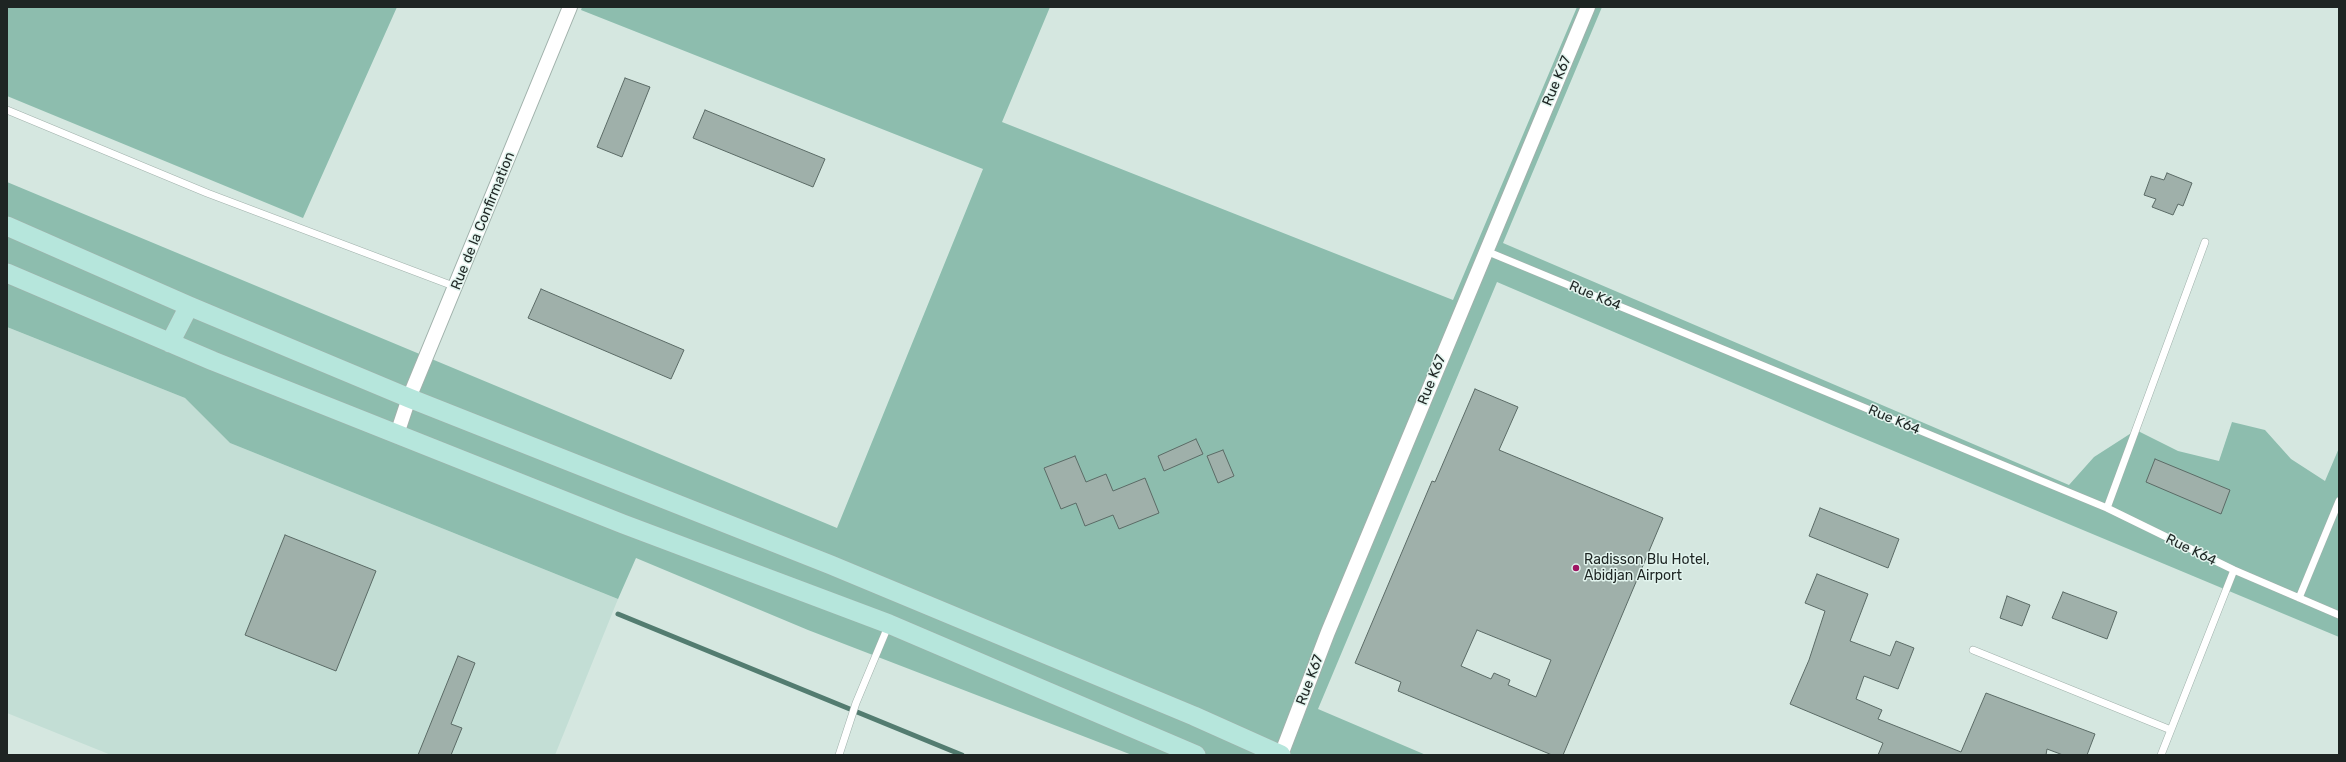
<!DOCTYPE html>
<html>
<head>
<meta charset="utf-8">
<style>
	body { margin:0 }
	#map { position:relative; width:2346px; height:762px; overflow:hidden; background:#d5e7e0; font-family:Rubik,sans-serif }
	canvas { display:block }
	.frame { position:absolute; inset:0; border:8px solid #1e2523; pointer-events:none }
</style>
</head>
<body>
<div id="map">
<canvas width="2346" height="762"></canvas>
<div class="frame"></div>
</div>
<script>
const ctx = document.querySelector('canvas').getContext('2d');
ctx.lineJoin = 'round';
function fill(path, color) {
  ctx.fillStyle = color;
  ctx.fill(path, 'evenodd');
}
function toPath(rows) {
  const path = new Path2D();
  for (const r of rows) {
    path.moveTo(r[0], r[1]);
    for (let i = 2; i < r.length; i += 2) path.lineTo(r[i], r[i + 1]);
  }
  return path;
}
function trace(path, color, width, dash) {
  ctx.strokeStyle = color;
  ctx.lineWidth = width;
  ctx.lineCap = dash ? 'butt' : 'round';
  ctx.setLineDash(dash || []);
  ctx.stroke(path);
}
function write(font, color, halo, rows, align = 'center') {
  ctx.font = font + ' Rubik,sans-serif';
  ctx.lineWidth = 3;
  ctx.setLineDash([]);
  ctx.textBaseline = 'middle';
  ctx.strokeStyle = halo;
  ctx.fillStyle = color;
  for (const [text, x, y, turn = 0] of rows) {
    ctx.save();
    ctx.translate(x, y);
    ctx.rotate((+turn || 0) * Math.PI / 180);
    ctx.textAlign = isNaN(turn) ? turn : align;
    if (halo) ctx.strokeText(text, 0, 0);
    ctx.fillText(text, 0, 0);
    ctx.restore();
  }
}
const built = toPath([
	[7,327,185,398,230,443,618,599,555,755,111,755,7,713]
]);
const green = toPath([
	[7,7,397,7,303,218,7,96],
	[582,7,1050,7,1002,122,1453,300,1577,7,1602,7,1503,243,2069,485,2094,457,2136,430,2178,451,2219,461,2232,422,2265,430,2291,459,2325,481,2339,448,2339,637,1834,426,1497,282,1318,709,1426,755,1132,755,808,630,636,558,618,599,230,443,185,398,7,327,7,182,837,528,983,169,581,10]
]);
const stream = toPath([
	[618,614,962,755]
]);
const building = toPath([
	[625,78,650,87,622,157,597,147,625,78],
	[705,110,825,159,813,187,693,138,705,110],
	[2167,173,2192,183,2183,206,2178,204,2173,215,2152,207,2156,199,2144,195,2151,176,2164,180,2167,173],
	[541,289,684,350,671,379,528,318,541,289],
	[1475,389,1518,407,1499,450,1663,518,1563,755,1552,755,1398,691,1401,682,1355,663,1432,481,1435,482,1475,389],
	[1477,630,1551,660,1536,697,1508,685,1510,680,1494,673,1491,679,1461,666,1477,630],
	[1196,439,1203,454,1164,471,1158,456,1196,439],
	[1223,450,1234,476,1218,483,1207,456,1223,450],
	[1075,456,1086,482,1106,474,1113,491,1145,478,1159,513,1119,529,1113,515,1085,526,1076,503,1061,509,1044,468,1075,456],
	[2155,459,2230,490,2221,514,2146,482,2155,459],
	[1820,508,1899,539,1888,568,1809,536,1820,508],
	[285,535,376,571,336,671,245,635,285,535],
	[1817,574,1868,594,1850,641,1890,656,1896,641,1914,648,1898,689,1864,676,1856,699,1882,710,1878,719,1961,752,1986,693,2095,734,2087,755,2063,755,2047,749,2046,755,1878,755,1883,743,1790,704,1809,660,1825,611,1805,603,1817,574],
	[2063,592,2117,612,2107,639,2052,618,2063,592],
	[2007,596,2030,605,2022,626,2000,618,2007,596],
	[458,656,475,663,451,724,462,728,451,755,418,755,458,656]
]);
const service = toPath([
	[7,110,207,193,456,287],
	[1486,251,2107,508,2234,570,2339,615],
	[2107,508,2205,242],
	[2299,598,2339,501],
	[1973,650,2171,730],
	[839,755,856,703,889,624],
	[2161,755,2234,570]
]);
const minor = toPath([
	[397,434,409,398,570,7],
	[1281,755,1328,632,1588,7]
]);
const secondary = toPath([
	[7,226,189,306,409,398,831,565,1194,716,1281,755],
	[7,273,213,361,623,524,889,624,1196,755],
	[170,343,189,306]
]);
const markers = [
	[1576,568,4,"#9e1462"]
];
const streetNames = [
	["Rue K67",1557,81,-67],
	["Rue de la Confirmation",483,221,-68],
	["Rue K64",1595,296,23],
	["Rue K67",1432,380,-68],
	["Rue K64",1894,420,23],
	["Rue K64",2191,550,26],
	["Rue K67",1310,680,-69]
];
const poiNames = [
	["Radisson Blu Hotel,",1584,560],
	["Abidjan Airport",1584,576]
];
fill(built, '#c3ded5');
fill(green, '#8dbdae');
trace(stream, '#537c70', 5);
fill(building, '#9fb0aa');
trace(building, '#5b6b66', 1);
trace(service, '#a0b1ab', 8);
trace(minor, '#a0b1ab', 16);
trace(secondary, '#a0b1ab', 20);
trace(service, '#fff', 7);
trace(minor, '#fff', 14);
trace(secondary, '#b6e6dc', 19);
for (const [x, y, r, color] of markers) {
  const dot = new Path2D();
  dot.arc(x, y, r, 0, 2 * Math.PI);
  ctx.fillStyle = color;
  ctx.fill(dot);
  trace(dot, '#e2f4ee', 1.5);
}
write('14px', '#1e2523', '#e2f4ee', streetNames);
write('14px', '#1e2523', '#e2f4ee', poiNames, 'left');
</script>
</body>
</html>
